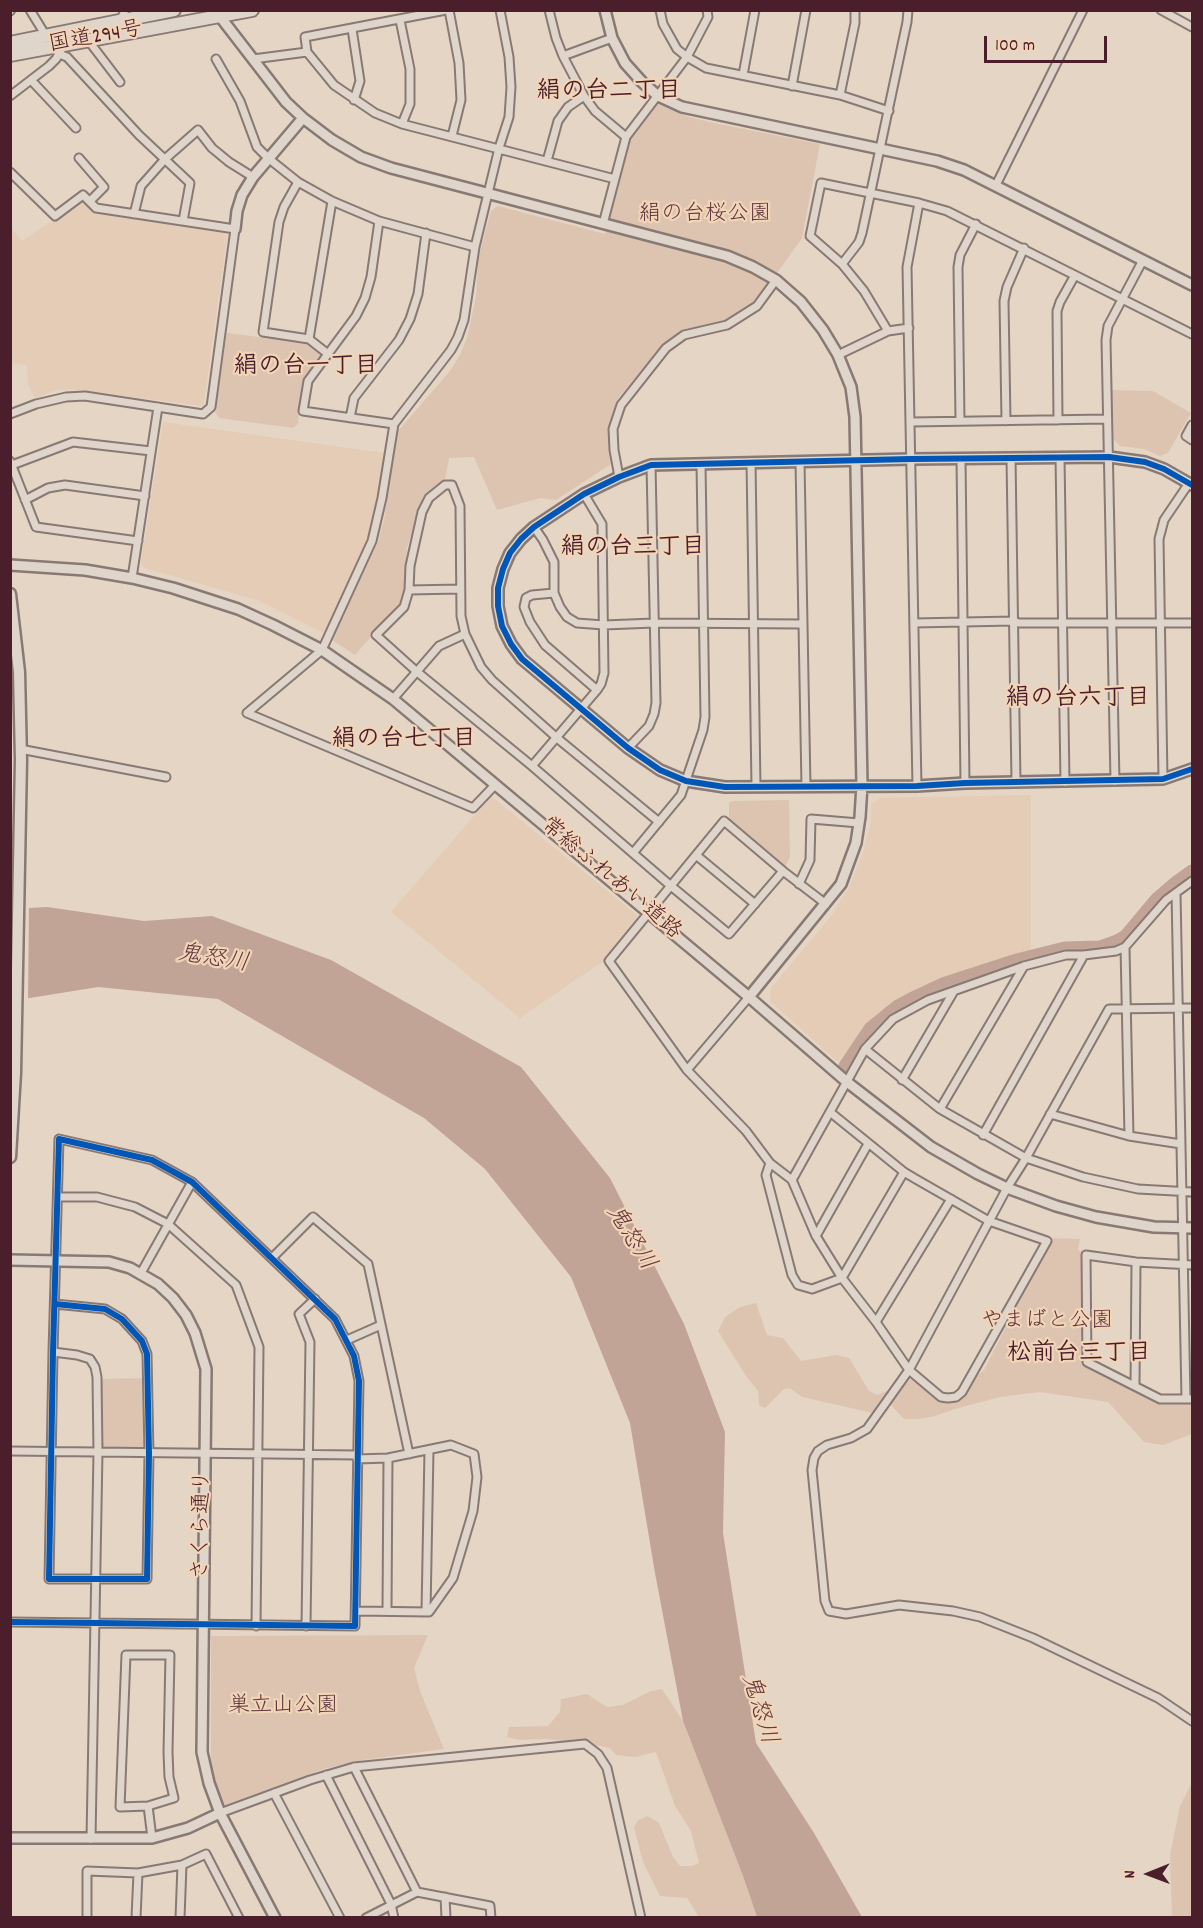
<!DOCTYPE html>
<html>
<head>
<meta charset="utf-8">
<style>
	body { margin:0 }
	#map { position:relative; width:1203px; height:1928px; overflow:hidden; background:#e5d5c5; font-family:Dekko,sans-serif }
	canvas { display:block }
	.frame { position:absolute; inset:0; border:12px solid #4a1f2b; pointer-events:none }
	.north { position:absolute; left:1119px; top:1844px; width:60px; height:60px; -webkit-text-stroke:4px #f2d4b8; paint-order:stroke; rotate:269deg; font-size:16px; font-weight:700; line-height:24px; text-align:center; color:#4a1f2b }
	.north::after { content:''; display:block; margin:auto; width:21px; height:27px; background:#4a1f2b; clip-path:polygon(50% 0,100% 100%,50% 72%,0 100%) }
	.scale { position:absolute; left:984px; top:36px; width:123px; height:27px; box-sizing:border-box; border:3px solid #4a1f2b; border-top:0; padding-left:8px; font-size:18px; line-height:21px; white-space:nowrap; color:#4a1f2b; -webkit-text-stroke:4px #f2d4b8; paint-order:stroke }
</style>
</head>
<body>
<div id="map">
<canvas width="1203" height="1928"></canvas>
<div class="frame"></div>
<div class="north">N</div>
<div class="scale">100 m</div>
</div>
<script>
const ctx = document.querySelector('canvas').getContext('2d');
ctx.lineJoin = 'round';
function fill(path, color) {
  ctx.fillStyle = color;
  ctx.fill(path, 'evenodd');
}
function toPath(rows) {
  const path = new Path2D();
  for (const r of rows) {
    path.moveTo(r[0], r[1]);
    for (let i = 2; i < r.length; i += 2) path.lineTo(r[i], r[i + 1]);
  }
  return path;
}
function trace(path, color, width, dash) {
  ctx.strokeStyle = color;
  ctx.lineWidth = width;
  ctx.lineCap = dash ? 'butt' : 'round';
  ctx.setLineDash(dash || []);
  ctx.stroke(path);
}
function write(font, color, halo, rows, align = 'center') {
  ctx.font = font + ' Dekko,"Klee One",sans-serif';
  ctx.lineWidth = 4.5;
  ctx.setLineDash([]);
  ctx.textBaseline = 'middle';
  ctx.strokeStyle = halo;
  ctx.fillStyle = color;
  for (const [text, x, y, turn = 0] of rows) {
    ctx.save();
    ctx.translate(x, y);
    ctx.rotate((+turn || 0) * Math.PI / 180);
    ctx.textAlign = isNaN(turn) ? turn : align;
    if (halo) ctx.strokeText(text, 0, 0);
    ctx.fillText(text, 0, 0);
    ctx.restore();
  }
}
const built = toPath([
	[83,200,92,211,224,233,227,237,204,403,202,406,71,389,54,391,35,398,28,384,27,365,11,363,10,227,22,241],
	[163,422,385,453,374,519,365,549,325,634,257,600,145,568,141,563],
	[1031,795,1031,953,923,986,903,997,874,1019,859,1035,838,1062,770,1001,771,988,832,915,850,885,864,849,871,822,871,805,880,798],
	[491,796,638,916,602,962,520,1018,391,912]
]);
const green = toPath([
	[658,104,686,116,714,123,820,144,802,238,770,283,749,307,726,322,681,333,664,346,618,398,609,431,611,464,556,500,540,498,497,510,474,457,449,458,445,480,423,496,407,548,405,594,402,601,355,655,332,640,378,542,384,520,398,431,450,371,460,355,467,338,476,297,478,259,491,211,498,206,605,234,630,140],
	[227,333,309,343,320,352,320,357,303,382,300,397,298,424,293,428,219,418,215,412],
	[1112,390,1153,391,1191,413,1168,453,1160,456,1144,449,1120,446,1113,439],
	[789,800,790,857,785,867,729,819,729,803,732,801],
	[1051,1238,1080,1239,1078,1250,1082,1252,1082,1354,1089,1368,1160,1403,1192,1403,1192,1434,1163,1445,1144,1442,1108,1402,1040,1392,1000,1397,955,1409,935,1416,919,1419,904,1419,891,1405,873,1413,802,1397,790,1388,784,1389,765,1408,759,1405,758,1391,746,1376,718,1331,725,1317,740,1307,756,1303,767,1335,783,1338,801,1361,836,1355,849,1358,869,1391,878,1395,912,1379,933,1397,948,1402,984,1370],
	[145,1378,144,1448,101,1448,102,1379],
	[428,1635,414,1668,420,1691,444,1749,363,1760,324,1769,225,1805,213,1776,211,1762,211,1636],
	[662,1689,683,1721,743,1876,757,1917,699,1917,687,1898,660,1896,643,1862,634,1827,638,1820,648,1816,659,1823,673,1857,680,1866,692,1866,699,1863,691,1831,675,1806,656,1752,635,1757,616,1755,610,1748,595,1745,547,1739,519,1740,507,1737,509,1727,548,1726,560,1712,561,1699,587,1694,607,1707,623,1705,651,1691],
	[1192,1782,1192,1917,1172,1917,1170,1855,1180,1806]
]);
const water = toPath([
	[47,907,144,921,212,916,331,960,521,1067,610,1178,684,1324,725,1432,723,1533,756,1743,814,1833,862,1917,757,1917,743,1876,683,1721,655,1573,630,1423,571,1277,485,1169,424,1118,218,999,98,987,11,1001,11,909]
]);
const pier = toPath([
	[29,905,28,1001,10,1004,10,906]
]);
const river = toPath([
	[846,1066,871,1029,898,1007,913,999,943,985,1017,961,1065,949,1100,948,1117,942,1126,937,1157,900,1178,882,1192,872]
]);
const street = toPath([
	[30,10,46,36],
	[446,10,305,37,307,52,334,85,375,113,402,124,615,179],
	[449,10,459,63,461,100,452,136],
	[549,10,556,38,563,56,584,96,595,111,626,137],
	[660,10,663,24,677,49,687,57,706,68,840,95,889,111],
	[1161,10,1192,27],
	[10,11,11,10],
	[400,20,410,69,410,104,402,124],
	[120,22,125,10],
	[352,29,360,81,354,100],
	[88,40,120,82],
	[59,54,67,57,139,135,190,183,183,221],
	[563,56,612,38],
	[216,59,240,101,257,147,268,158,298,182,332,201,379,221,475,247],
	[253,59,307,52],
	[743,75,755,10],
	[31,80,76,128],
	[792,86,806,10],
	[840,95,855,23,855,10],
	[10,96,49,66,56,59,61,50],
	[79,158,104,187,90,201],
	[547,161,558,121,568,107,584,96],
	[10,172,55,216,83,195,96,208,235,229,211,407,203,414,85,396,66,397,36,404,10,414],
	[298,182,284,207,279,222,263,332,309,339,328,354],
	[996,185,1083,10],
	[134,214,141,186,165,159,198,130,212,148,229,162,253,177],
	[379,221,371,277,365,298,356,316,308,381,303,411,394,424],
	[603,224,626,137,687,57,708,17,707,10],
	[842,264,810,236,821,183,919,203,947,211,1192,334],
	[888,331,864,291,842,264,859,242,862,233,907,22,908,10],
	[309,339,332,201],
	[838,355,888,331,909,328],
	[350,418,354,398,399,340,410,319,418,294,426,233],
	[1058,420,1057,311,1060,302,1075,275],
	[960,421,958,267,960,255,976,224],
	[1006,421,1004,301,1007,287,1024,248],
	[911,422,1107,419],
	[1192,425,1186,436,1192,440],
	[1060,457,1065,782],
	[1011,458,1016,782],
	[961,459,965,783],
	[10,461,36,527,138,541],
	[751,462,756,787],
	[800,462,806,787],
	[12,465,73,442,151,451],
	[619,477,614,450,613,429,621,405,666,348,684,335,727,325,757,306,776,280],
	[25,500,48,488,65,485,145,496],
	[534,527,543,540,554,562,554,593,560,607,567,617,577,623,604,625,654,623,802,624],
	[132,578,158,407],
	[409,590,460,589],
	[554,593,532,595,526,598,524,607,530,622,545,645,597,690],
	[914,623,1013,621,1019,623,1192,623],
	[393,699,439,646,465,634],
	[628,748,649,726,654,714,656,703,651,465],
	[20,749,166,777],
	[532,766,597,690,601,684,604,673,602,524,584,494],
	[1163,779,1159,539,1164,520,1189,483],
	[1115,781,1106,340,1108,326,1143,260],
	[495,785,473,808,247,713,322,650,372,541,382,498,394,424,451,350,458,337,464,320,475,247,499,148,509,117,511,87,509,57,500,10],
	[917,786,907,267,919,203],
	[659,822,557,738,492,680,481,667,465,634,461,616,460,506,452,485,445,485,429,498,422,512,410,566,409,590,404,607,376,635,416,671,532,766,671,886,729,934,783,871],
	[633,853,681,795,703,730,705,717,701,464],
	[696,855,755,904],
	[799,884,810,860,811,819,859,823],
	[1176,893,1186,1399],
	[826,904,783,871,724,821,609,961,687,1070,746,1131,770,1163,792,1180,816,1236,842,1278,876,1322,909,1370,941,1397,948,1398,956,1397,962,1392,1047,1241,989,1221,914,1178,904,1172,830,1112],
	[1125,947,1129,1136],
	[1192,1008,1109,1009,1026,1158,1007,1188,909,1370,867,1429,851,1438,827,1445,818,1451,814,1458,812,1470,825,1601,829,1611,846,1614,899,1605,953,1611,980,1617,1033,1638,1158,1698,1192,1721],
	[865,1049,940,1109,1026,1158,1083,1177,1138,1189,1192,1192],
	[687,1070,749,997],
	[902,1080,954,991],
	[940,1109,1024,966],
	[1050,1114,1129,1136,1181,1144],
	[983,1135,1084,955],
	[770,1163,766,1175,792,1275,798,1285,812,1289,842,1278,904,1172],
	[792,1180,865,1049,893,1019,928,1000,1024,966,1066,955,1084,955,1116,951,1125,947,1166,900,1192,881],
	[59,1197,97,1197,135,1207,168,1224,236,1285,259,1347,256,1626],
	[816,1236,868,1144],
	[272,1258,313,1217,368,1264,409,1454],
	[1192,1265,1136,1262,1086,1255,1087,1362,1160,1399,1192,1399],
	[141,1273,192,1182],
	[876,1322,951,1199],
	[347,1340,381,1325],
	[53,1352,77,1355,90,1359,95,1367,97,1377,98,1452,91,1839],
	[1135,1386,1136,1262],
	[10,1451,357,1455],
	[356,1611,429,1612,453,1578,473,1511,477,1477,474,1454,451,1445,388,1458,357,1459],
	[387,1611,388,1458],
	[426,1612,429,1450],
	[10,1622,355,1626,359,1381,354,1356,335,1319,192,1182,152,1160,59,1139,53,1352,49,1579,147,1579,149,1454,147,1354,142,1341,122,1319,105,1309,55,1304],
	[306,1626,310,1342,299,1314,315,1299],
	[126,1655,170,1655,168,1752,169,1777,174,1798,148,1806,120,1807,126,1655],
	[354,1767,417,1892,490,1906,491,1918],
	[326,1775,391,1904,394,1918],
	[274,1793,340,1918],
	[148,1806,152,1838],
	[220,1813,310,1780,354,1767,585,1744,598,1754,607,1768,641,1918],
	[445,1897,446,1918],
	[87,1918,87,1871,138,1873,182,1865,206,1854,239,1918],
	[136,1918,138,1873],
	[180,1918,182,1865],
	[366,1918,417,1892]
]);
const secondary = toPath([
	[215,10,286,102,303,118,332,140,361,157,391,168,727,256,753,267,776,280,801,302,823,330,838,355,851,387,855,417,862,785,860,817,856,843,841,884,749,997],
	[605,10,612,38,625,63,642,82,658,96,682,107,937,161,964,170,1192,285],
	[235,229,237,211,242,195,253,177,303,118],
	[1192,485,1164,469,1145,462,1109,457,911,459,651,465,619,477,584,494,534,527,521,539,510,553,503,569,498,588,498,606,502,626,511,644,522,659,628,748,660,770,686,781,725,787,917,786,965,783,1163,779,1192,769],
	[10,565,85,570,132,578,173,588,238,609,273,625,322,650,393,699,749,997,847,1082,931,1147,978,1174,1007,1188,1056,1206,1096,1217,1154,1227,1192,1228],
	[10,1260,109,1262,130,1268,158,1284,173,1298,186,1315,195,1333,206,1369,202,1752,209,1783,220,1813,275,1918],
	[10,1838,152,1838,188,1828,220,1813]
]);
const primary = toPath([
	[10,594,19,672,21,760,15,1073,10,1157]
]);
const highway = toPath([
	[10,43,174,10],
	[10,55,252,10]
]);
const cycleway = toPath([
	[1192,485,1164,469,1145,462,1109,457,911,459,651,465,619,477,584,494,534,527,521,539,510,553,503,569,498,588,498,606,502,626,511,644,522,659,628,748,660,770,686,781,725,787,917,786,965,783,1163,779,1192,769],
	[10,1622,355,1626,359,1381,354,1356,335,1319,192,1182,152,1160,59,1139,53,1352,49,1579,147,1579,149,1454,147,1354,142,1341,122,1319,105,1309,55,1304]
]);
const streetNames = [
	["国道294号",96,39,-10],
	["常総ふれあい道路",610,880,40],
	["さくら通り",204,1525,-89]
];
const parkNames = [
	["絹の台桜公園",705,216],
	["やまばと公園",1047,1323],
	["巣立山公園",283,1708]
];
const neighbourhoodNames = [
	["絹の台二丁目",609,94],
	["絹の台一丁目",306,369],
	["絹の台三丁目",633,550],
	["絹の台六丁目",1078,701],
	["絹の台七丁目",404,742],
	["松前台三丁目",1079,1356]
];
const waterNames = [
	["鬼怒川",213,961,9],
	["鬼怒川",629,1239,58],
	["鬼怒川",757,1710,73]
];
fill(built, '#e4ccb7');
fill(green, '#ddc4b1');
fill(water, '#c1a496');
fill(pier, '#e5d5c5');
trace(river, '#c1a496', 15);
trace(street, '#887974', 11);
trace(secondary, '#887974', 14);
trace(primary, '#887974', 15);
trace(highway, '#887974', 16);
trace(street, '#e0d5ca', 7);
trace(secondary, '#e0d5ca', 9);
trace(primary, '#e0d5ca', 10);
trace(highway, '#e0d5ca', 12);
trace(cycleway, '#0057b8', 6);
write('22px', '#4a1f2b', '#f2d4b8', streetNames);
write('22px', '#5f363d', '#f2d4b8', parkNames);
write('bold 24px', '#4a1f2b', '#f2d4b8', neighbourhoodNames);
write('italic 24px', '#643b41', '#f2d4b8', waterNames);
</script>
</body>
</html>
